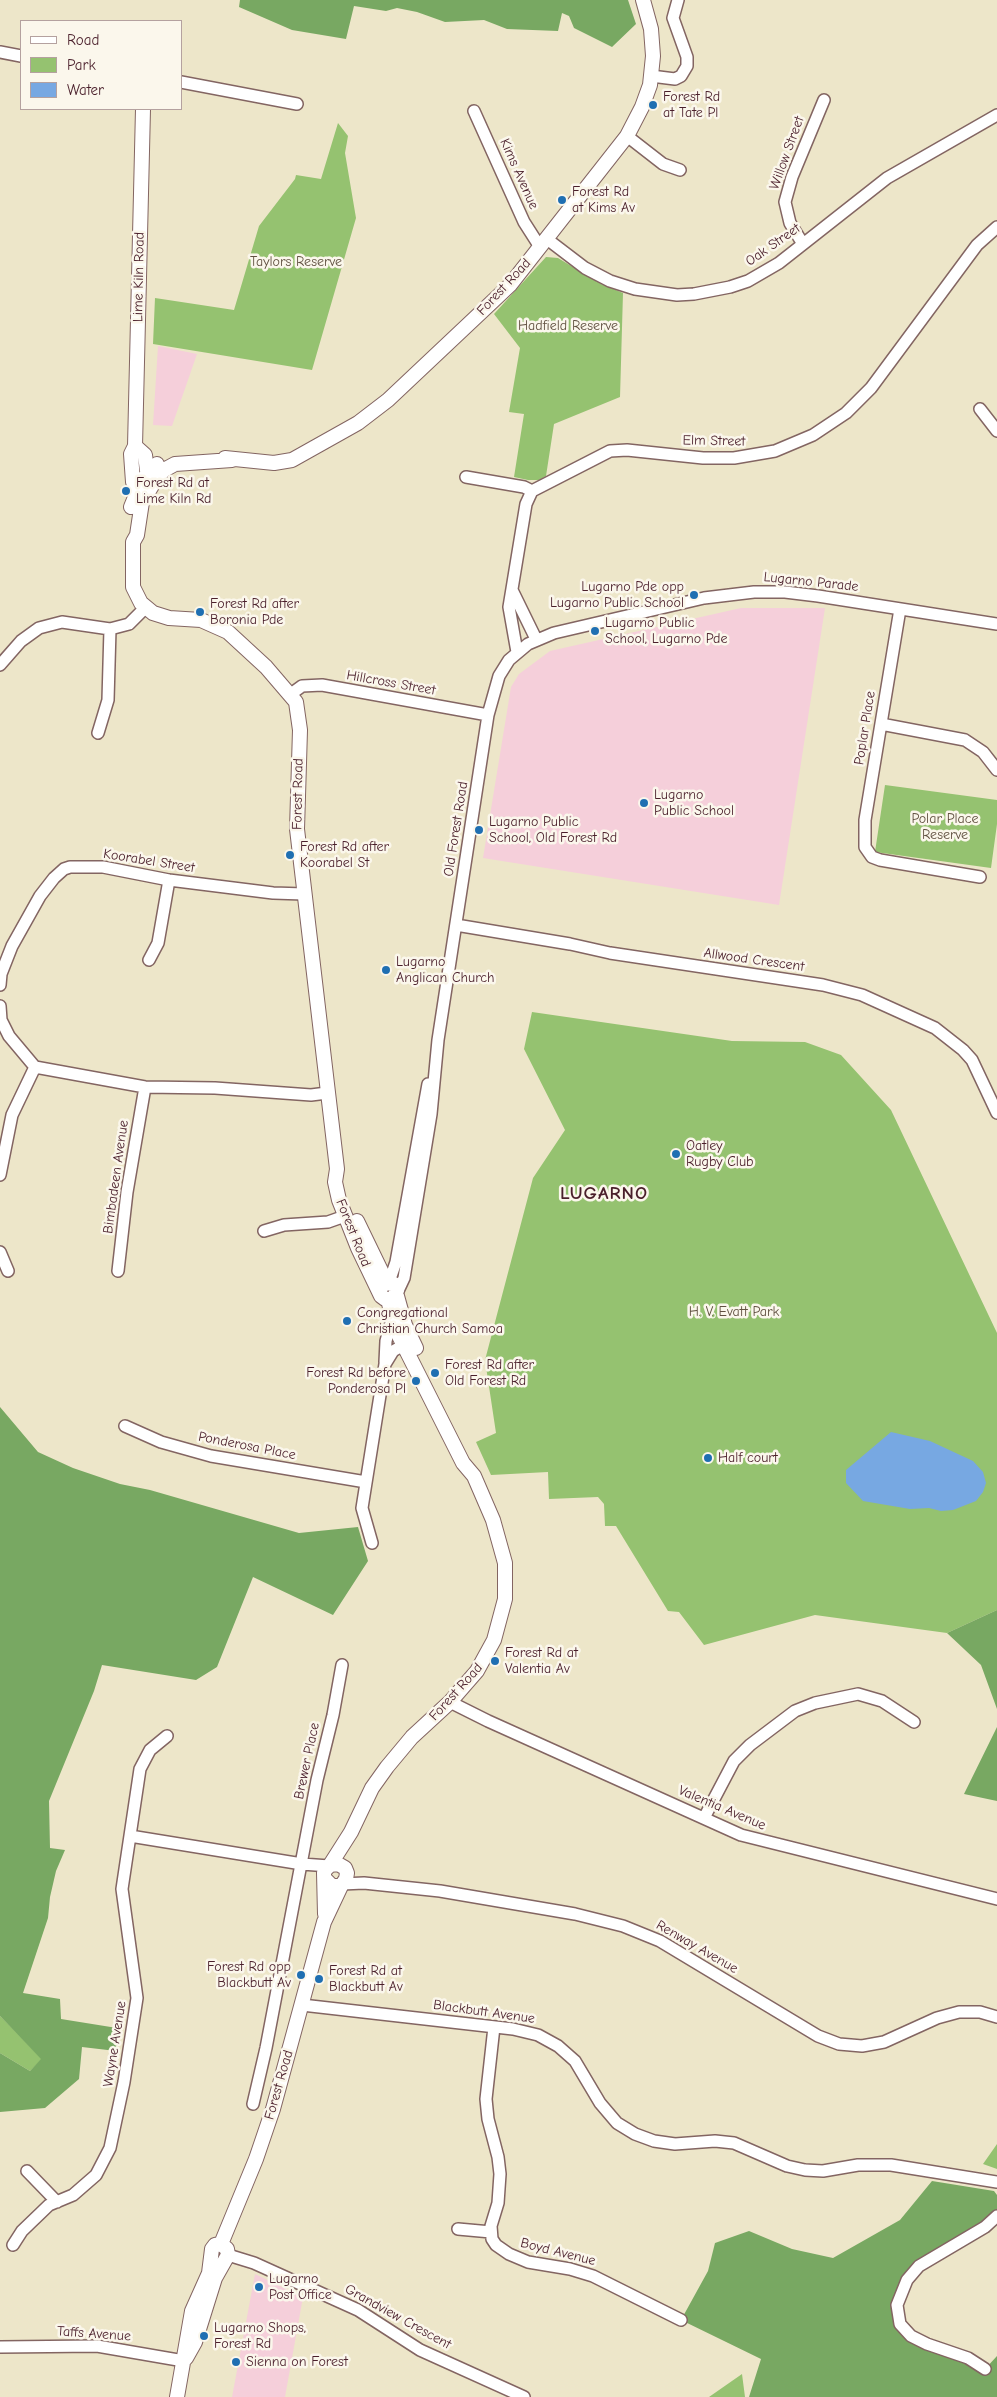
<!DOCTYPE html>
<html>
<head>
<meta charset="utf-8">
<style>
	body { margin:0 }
	#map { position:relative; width:997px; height:2397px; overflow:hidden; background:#ede6c9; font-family:"Comic Neue",sans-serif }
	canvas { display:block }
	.legend { position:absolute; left:20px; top:20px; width:162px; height:90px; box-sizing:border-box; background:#fbf7ec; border:1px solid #b4a19f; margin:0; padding:6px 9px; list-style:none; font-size:15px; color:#4a1f2b }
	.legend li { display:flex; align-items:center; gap:10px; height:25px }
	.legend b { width:25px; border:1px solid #b4a19f }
</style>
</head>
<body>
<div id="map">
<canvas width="997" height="2397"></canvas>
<ul class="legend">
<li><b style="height:6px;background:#fff"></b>Road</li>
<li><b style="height:14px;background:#95c270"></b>Park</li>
<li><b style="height:14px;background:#77a8e2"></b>Water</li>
</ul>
</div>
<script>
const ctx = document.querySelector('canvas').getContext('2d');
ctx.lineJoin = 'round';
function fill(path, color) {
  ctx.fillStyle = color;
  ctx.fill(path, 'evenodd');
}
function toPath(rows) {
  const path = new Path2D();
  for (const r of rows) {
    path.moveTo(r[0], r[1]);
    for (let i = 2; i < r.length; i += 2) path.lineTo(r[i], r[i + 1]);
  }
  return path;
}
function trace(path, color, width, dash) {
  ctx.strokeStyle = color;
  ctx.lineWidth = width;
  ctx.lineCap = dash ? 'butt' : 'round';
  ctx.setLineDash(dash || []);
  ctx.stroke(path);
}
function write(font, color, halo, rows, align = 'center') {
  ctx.font = font + ' "Comic Neue",sans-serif';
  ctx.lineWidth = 5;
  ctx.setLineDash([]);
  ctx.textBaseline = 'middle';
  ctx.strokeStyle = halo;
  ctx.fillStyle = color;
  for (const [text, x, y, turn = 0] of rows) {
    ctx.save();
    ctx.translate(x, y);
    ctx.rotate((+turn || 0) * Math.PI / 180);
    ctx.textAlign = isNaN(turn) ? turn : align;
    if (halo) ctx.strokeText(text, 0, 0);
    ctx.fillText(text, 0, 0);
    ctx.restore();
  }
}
const built = toPath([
	[158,346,197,354,172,426,153,425],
	[741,608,825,608,779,905,483,858,511,687,519,674,550,651],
	[255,2274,303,2297,285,2397,232,2397]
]);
const green = toPath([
	[338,123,348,136,345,153,356,218,312,370,153,344,155,298,234,310,259,226,295,179,296,175,321,179],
	[546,257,558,258,601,284,623,293,620,397,554,424,546,476,539,480,528,480,514,477,524,414,509,412,520,348,494,314],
	[885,785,997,800,997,824,991,868,875,852],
	[532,1012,732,1041,805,1042,841,1055,891,1110,997,1333,997,1610,947,1633,815,1615,704,1645,679,1612,668,1611,616,1526,605,1526,604,1504,598,1497,549,1499,548,1472,491,1475,476,1442,496,1433,485,1360,533,1178,565,1130,524,1049],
	[0,2016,42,2059,30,2071,0,2053],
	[997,2144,997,2169,983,2164],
	[742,2374,745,2397,709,2397]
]);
const forest = toPath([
	[240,0,628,0,636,24,612,47,574,28,569,16,562,13,558,31,507,29,484,20,445,22,417,12,397,8,386,11,354,6,346,39,292,30,239,7],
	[0,1407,38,1452,73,1468,120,1484,150,1490,299,1533,358,1527,368,1561,333,1615,253,1577,217,1667,196,1680,102,1665,94,1691,49,1801,50,1848,65,1850,56,1871,50,1897,48,1918,23,1993,60,1999,61,2019,117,2028,116,2051,82,2047,79,2079,45,2108,0,2112,0,2053,30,2071,41,2059,0,2016],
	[997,1610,997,1709,981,1665,947,1633],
	[997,1727,997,1801,964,1794],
	[932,2181,994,2191,997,2195,997,2216,937,2253,903,2290,900,2324,985,2369,997,2356,997,2397,749,2397,761,2359,681,2320,708,2271,715,2243,749,2231,792,2249,833,2258,900,2220]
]);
const water = toPath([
	[891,1432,930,1441,973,1461,983,1472,986,1483,983,1492,976,1501,953,1510,941,1511,929,1508,910,1509,863,1501,846,1483,846,1470]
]);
const minor = toPath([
	[0,52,21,56],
	[651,76,675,79,681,76,687,66,687,57,673,18,678,0],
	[181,82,297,104],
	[474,111,524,222,540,247],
	[627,136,663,164,680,170],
	[547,239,585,268,610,281,635,289,677,295,694,294,730,287,748,281,779,263,887,178,997,115],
	[803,244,790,223,785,202,792,177,824,100],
	[980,409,997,431],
	[466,477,524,487,532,491],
	[512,590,536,639],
	[900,609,865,820,865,847,872,857,880,860,980,877],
	[517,652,509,607,526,504,532,491,610,451,627,450,703,458,734,458,775,451,813,435,846,413,871,388,977,245,997,227],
	[0,665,21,641,39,628,62,622,110,629,129,624,145,608],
	[291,694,302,686,322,685,488,715],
	[881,724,965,740,983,752,997,770],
	[98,733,108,700,110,629],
	[456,925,570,944,610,953,823,985,862,995,935,1028,963,1050,972,1060,997,1113],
	[149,960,158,943,169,880],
	[0,985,1,974,12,946,40,896,54,878,64,869,70,867,103,867,169,880,273,893,304,894],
	[0,1006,1,1020,9,1036,35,1067,145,1087,215,1088,311,1095,327,1093],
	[0,1175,12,1115,35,1067],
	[264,1231,284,1225,328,1222,345,1216],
	[0,1252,8,1271],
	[118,1271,127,1192,145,1087],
	[389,1282,396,1262,428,1084],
	[397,1293,404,1278,431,1114,438,1040,488,715,499,676,509,660,528,644,554,633,704,598,754,592,785,592,818,596,997,624],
	[385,1362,386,1341,392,1319],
	[125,1426,161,1442,211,1456,366,1482],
	[372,1543,362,1508,385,1364,393,1351,411,1341],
	[450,1702,488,1721,741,1835,997,1899],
	[704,1818,734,1761,750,1745,795,1711,815,1703,858,1694,882,1701,914,1722],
	[130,1836,302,1864,329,1866],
	[342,1884,364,1883,440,1891,575,1914,623,1926,660,1941,818,2036,839,2044,862,2046,884,2042,937,2018,959,2012,980,2012,997,2017],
	[302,2005,513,2029,538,2035,558,2046,575,2061,600,2103,617,2123,635,2134,654,2141,675,2144,715,2141,734,2143,787,2166,805,2170,823,2171,858,2165,891,2165,997,2182],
	[494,2027,486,2099,488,2119,498,2157,500,2174,498,2203,491,2226,492,2239,496,2245,509,2254,528,2262,570,2269,593,2276,681,2320],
	[253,2104,266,2048,317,1780,333,1715,342,1665],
	[27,2171,57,2202],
	[458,2229,491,2232],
	[13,2245,22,2231,49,2205,73,2195,96,2175,110,2148,124,2082,137,1998,122,1889,140,1769,150,1750,167,1736],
	[228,2255,254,2263,358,2310,420,2350,524,2397],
	[0,2347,97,2346,184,2361],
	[985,2369,968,2358,927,2344,911,2336,900,2324,897,2305,907,2280,919,2266,985,2227,997,2216]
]);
const tertiary = toPath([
	[135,446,145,455,148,478],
	[225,458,274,463,292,460,358,423,388,400,510,285,627,136,642,107,650,85,653,56,651,29,643,0],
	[232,460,175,464,164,470,156,479,142,502,137,535,133,542,133,587,141,603,153,613,169,618,201,620,228,632,266,667,296,702,300,730,297,829,337,1169,335,1182,339,1200,358,1248,381,1296,385,1299,393,1299,397,1290,394,1284,386,1283,381,1286,380,1294],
	[140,494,133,482,131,454,135,446,143,109],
	[131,507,142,480,157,464],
	[357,1221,387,1283],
	[397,1296,405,1325,416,1348],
	[330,1865,351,1832,372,1788,387,1767,412,1737,450,1702,477,1671,494,1640,505,1599,505,1563,493,1520,474,1476,463,1463,397,1332,388,1300],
	[325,1914,324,1873,325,1870,330,1865,338,1864,345,1868,347,1873,346,1879,341,1886,332,1886,325,1879],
	[221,2244,256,2159,273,2109,324,1922,341,1886],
	[186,2358,195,2342,215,2278,228,2255,227,2249,221,2244],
	[177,2397,192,2311,209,2273,212,2249,215,2245,221,2244]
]);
const markers = [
	[653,105,5,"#1f6fb2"],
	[562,200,5,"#1f6fb2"],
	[126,491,5,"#1f6fb2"],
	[694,595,5,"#1f6fb2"],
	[200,612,5,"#1f6fb2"],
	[595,631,5,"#1f6fb2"],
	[644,803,5,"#1f6fb2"],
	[479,830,5,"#1f6fb2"],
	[290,855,5,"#1f6fb2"],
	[386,970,5,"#1f6fb2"],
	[676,1154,5,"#1f6fb2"],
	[347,1321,5,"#1f6fb2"],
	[435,1373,5,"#1f6fb2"],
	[416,1381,5,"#1f6fb2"],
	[708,1458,5,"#1f6fb2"],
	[495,1661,5,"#1f6fb2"],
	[301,1975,5,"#1f6fb2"],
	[319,1979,5,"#1f6fb2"],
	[259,2287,5,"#1f6fb2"],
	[204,2336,5,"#1f6fb2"],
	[236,2362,5,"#1f6fb2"]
];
const poiNames = [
	["Forest Rd",663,97],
	["at Tate Pl",663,113],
	["Forest Rd",572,192],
	["at Kims Av",572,208],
	["Forest Rd at",136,483],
	["Lime Kiln Rd",136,499],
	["Lugarno Pde opp",684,587,"right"],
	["Lugarno Public School",684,603,"right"],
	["Forest Rd after",210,604],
	["Boronia Pde",210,620],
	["Lugarno Public",605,623],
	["School, Lugarno Pde",605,639],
	["Lugarno",654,795],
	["Public School",654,811],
	["Lugarno Public",489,822],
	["School, Old Forest Rd",489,838],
	["Forest Rd after",300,847],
	["Koorabel St",300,863],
	["Lugarno",396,962],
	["Anglican Church",396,978],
	["Oatley",686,1146],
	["Rugby Club",686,1162],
	["Congregational",357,1313],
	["Christian Church Samoa",357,1329],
	["Forest Rd after",445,1365],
	["Old Forest Rd",445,1381],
	["Forest Rd before",406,1373,"right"],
	["Ponderosa Pl",406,1389,"right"],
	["Half court",718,1458],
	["Forest Rd at",505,1653],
	["Valentia Av",505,1669],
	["Forest Rd opp",291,1967,"right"],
	["Blackbutt Av",291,1983,"right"],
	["Forest Rd at",329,1971],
	["Blackbutt Av",329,1987],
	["Lugarno",269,2279],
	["Post Office",269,2295],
	["Lugarno Shops,",214,2328],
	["Forest Rd",214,2344],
	["Sienna on Forest",246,2362]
];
const streetNames = [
	["Willow Street",787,153,-70],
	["Kims Avenue",519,174,66],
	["Oak Street",773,245,-35],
	["Lime Kiln Road",139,277,-89],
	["Forest Road",504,287,-47],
	["Elm Street",714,441,1],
	["Lugarno Parade",811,582,6],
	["Hillcross Street",391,683,10],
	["Poplar Place",865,728,-81],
	["Forest Road",298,794,-89],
	["Old Forest Road",456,829,-81],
	["Koorabel Street",149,861,9],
	["Allwood Crescent",754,960,8],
	["Bimbadeen Avenue",116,1177,-82],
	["Forest Road",353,1233,68],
	["Ponderosa Place",247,1446,11],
	["Forest Road",456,1692,-48],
	["Brewer Place",307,1761,-78],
	["Valentia Avenue",722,1808,23],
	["Renway Avenue",697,1947,30],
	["Blackbutt Avenue",484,2012,8],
	["Wayne Avenue",115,2044,-81],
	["Forest Road",279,2085,-74],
	["Boyd Avenue",558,2252,14],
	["Grandview Crescent",398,2317,29],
	["Taffs Avenue",94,2334,4]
];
const parkNames = [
	["Taylors Reserve",296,262],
	["Hadfield Reserve",568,326],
	["Polar Place",945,819],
	["Reserve",945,835],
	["H. V. Evatt Park",734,1312]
];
const districtNames = [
	["LUGARNO",604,1194]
];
fill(built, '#f5cfda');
fill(green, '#95c270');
fill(forest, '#78a862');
fill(water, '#77a8e2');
trace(minor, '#836562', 14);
trace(tertiary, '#836562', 16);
trace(minor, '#fff', 11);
trace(tertiary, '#fff', 14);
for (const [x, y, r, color] of markers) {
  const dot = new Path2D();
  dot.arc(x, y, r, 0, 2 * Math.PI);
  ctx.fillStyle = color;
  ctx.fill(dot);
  trace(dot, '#fbf7ec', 2);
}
write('14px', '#4a1f2b', '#fbf7ec', poiNames, 'left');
write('14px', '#4a1f2b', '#fbf7ec', streetNames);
write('14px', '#605040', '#fbf7ec', parkNames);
ctx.letterSpacing = '1px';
write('bold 19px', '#4a1f2b', '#fbf7ec', districtNames);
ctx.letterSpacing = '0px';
</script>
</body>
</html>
